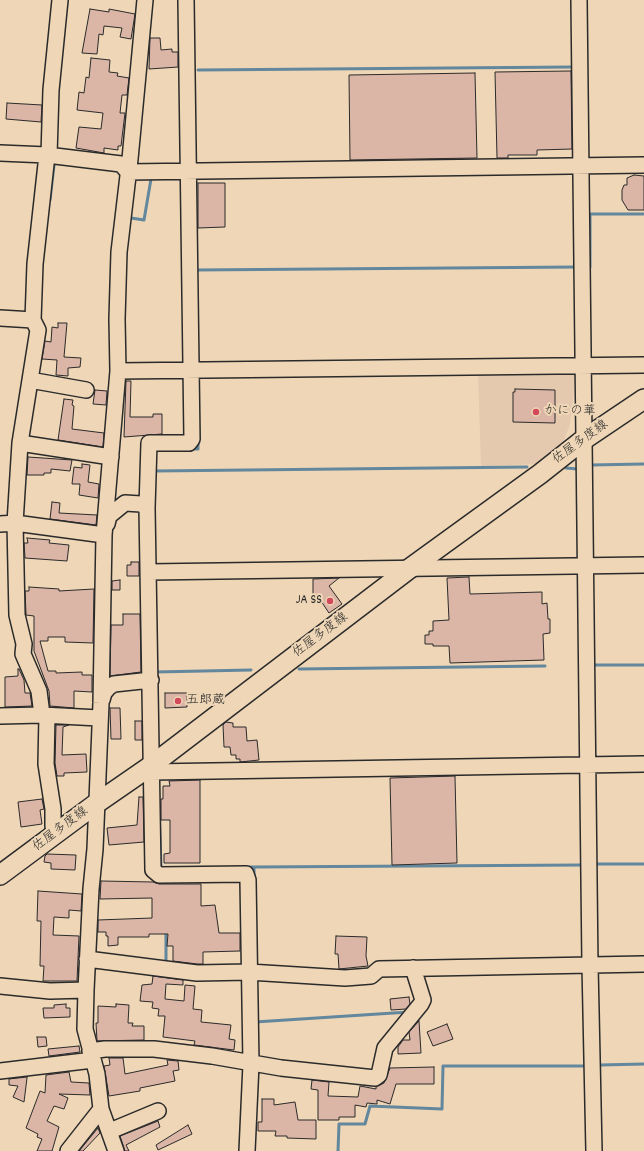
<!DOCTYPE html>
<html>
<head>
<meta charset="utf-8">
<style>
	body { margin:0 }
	canvas { display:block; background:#eed6b6 }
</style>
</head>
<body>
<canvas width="644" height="1151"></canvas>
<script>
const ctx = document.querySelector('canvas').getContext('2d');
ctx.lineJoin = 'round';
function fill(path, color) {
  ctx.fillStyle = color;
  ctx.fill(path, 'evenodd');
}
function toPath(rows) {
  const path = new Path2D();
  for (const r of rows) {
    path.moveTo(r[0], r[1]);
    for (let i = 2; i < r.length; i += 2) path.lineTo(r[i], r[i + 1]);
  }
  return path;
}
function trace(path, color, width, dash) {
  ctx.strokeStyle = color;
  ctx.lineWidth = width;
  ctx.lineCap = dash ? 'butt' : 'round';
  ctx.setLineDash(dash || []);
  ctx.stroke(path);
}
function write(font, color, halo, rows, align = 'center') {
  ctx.font = font + ' Dekko,"Klee One",sans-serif';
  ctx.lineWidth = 4;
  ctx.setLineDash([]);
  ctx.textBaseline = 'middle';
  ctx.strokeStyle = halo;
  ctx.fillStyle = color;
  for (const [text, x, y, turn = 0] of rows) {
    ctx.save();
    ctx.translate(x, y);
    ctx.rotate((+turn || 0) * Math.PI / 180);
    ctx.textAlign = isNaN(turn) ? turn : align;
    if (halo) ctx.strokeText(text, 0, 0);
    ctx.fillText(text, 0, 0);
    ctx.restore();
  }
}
const built = toPath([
	[571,369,576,377,570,424,562,446,537,464,481,466,478,370]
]);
const stream = toPath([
	[198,70,572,67],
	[50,200,54,165],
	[131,218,144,220,151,179,153,178],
	[590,267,590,214,644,214],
	[196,270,576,267],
	[189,449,198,449,198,441],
	[591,465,644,464],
	[566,468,577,469],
	[154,471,527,467],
	[595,665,644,665],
	[299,669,545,666],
	[155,672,251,670],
	[159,809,161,867,162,868],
	[596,864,644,864],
	[246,867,254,867,254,877],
	[254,867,581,865],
	[166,932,166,964],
	[255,1022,409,1012],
	[600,1065,644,1064],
	[338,1151,339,1124,365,1124,370,1106,442,1109,443,1066,584,1066]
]);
const building = toPath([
	[90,9,109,12,109,9,135,14,131,39,120,37,122,28,104,26,103,35,99,34,97,54,82,53,90,9],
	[150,38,160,38,161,50,172,49,172,52,178,52,178,67,149,69,150,38],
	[91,58,110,60,109,72,118,73,117,76,129,78,127,95,122,95,120,113,125,113,121,146,118,146,118,150,104,148,104,153,76,148,79,127,101,129,103,113,77,110,79,92,84,93,86,77,89,78,91,58],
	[571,71,572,149,537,150,537,155,508,155,508,158,497,158,495,72,571,71],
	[475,73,477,158,350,160,349,75,475,73],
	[7,103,42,105,41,122,6,119,7,103],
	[634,175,644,176,644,210,628,210,622,200,622,190,624,185,627,185,627,178,634,175],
	[198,183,225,183,225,227,198,228,198,183],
	[58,323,67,323,64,357,81,358,80,367,68,368,68,376,56,375,57,360,42,359,45,341,51,342,52,327,58,328,58,323],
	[126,381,131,381,130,417,153,417,153,414,162,414,162,434,124,437,126,381],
	[515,389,555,390,555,423,513,422,513,392,515,392,515,389],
	[95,390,107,391,106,405,93,404,95,390],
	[64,399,73,400,72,405,74,406,72,429,104,433,103,447,58,440,64,399],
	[28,457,72,460,70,471,51,469,51,473,44,473,44,475,27,475,28,457],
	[82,464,90,465,88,482,99,484,98,498,79,495,80,484,72,484,74,467,82,468,82,464],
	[52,502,60,503,59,513,97,515,96,525,50,519,52,502],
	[27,538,50,540,49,543,69,545,67,561,25,558,24,543,28,543,27,538],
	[131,562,139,562,139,576,127,576,127,565,131,565,131,562],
	[469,577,470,594,542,592,542,604,547,603,548,619,550,619,550,633,543,634,544,660,450,663,449,646,433,646,433,644,425,644,425,635,429,635,429,631,433,631,433,621,449,620,447,578,469,577],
	[339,578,329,586,342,604,329,613,317,595,313,595,313,579,339,578],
	[120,580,120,590,112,590,112,581,120,580],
	[29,587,59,589,59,591,94,589,93,643,65,642,65,637,48,637,48,641,40,641,48,671,56,671,56,673,82,672,82,675,92,675,92,692,74,691,74,708,50,706,49,691,34,651,34,616,26,615,26,614,25,591,29,591,29,587],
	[123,614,140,614,141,672,110,676,111,625,123,625,123,614],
	[18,669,19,669,24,680,25,693,30,693,32,706,5,707,5,677,18,676,18,669],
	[165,693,187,693,187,707,165,708,165,693],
	[110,708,120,708,121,739,111,739,110,708],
	[135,721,142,721,142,740,135,740,135,721],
	[226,722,233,723,233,727,246,727,247,741,257,740,259,760,240,762,240,759,236,759,236,755,231,755,230,747,224,747,223,725,226,722],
	[56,725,69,725,63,727,62,755,86,754,87,772,64,773,64,776,57,776,55,763,56,725],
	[455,776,457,863,392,865,390,778,455,776],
	[200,780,200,863,164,863,164,854,170,853,170,820,161,820,161,799,163,799,163,786,170,786,169,781,200,780],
	[139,797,143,797,144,842,109,845,107,828,137,825,139,797],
	[42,799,44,809,40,810,42,824,21,827,18,802,42,799],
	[47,854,76,855,75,870,51,869,51,863,44,862,45,856,47,854],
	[101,881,153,882,159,884,201,884,201,906,215,905,219,933,240,933,240,951,203,952,203,964,197,964,173,961,173,946,167,946,168,934,149,934,149,937,118,937,118,945,108,946,108,936,106,936,106,932,98,932,98,920,152,918,152,898,100,899,101,881],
	[38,891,82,894,81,911,69,910,69,918,54,917,53,935,79,936,77,981,43,981,44,966,40,966,41,921,37,921,38,891],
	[336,936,367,937,366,956,368,966,339,969,338,954,335,954,336,936],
	[153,976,183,980,183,985,166,984,165,999,184,1001,185,985,195,986,193,1009,202,1010,201,1022,231,1025,229,1039,235,1040,234,1050,194,1045,195,1041,163,1037,165,1016,158,1016,159,1009,152,1008,153,1002,140,1001,142,985,152,984,153,976],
	[409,997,410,1004,406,1009,391,1010,390,999,409,997],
	[66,1004,66,1008,70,1008,70,1017,44,1018,43,1008,54,1008,54,1005,66,1004],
	[116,1004,129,1005,128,1023,133,1023,132,1026,144,1026,144,1040,97,1041,96,1023,98,1023,98,1006,116,1007,116,1004],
	[419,1021,421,1053,398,1054,398,1047,403,1040,410,1040,409,1032,419,1021],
	[447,1024,453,1039,433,1046,427,1032,447,1024],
	[37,1037,46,1037,47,1046,38,1047,37,1037],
	[79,1046,80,1052,49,1056,48,1049,79,1046],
	[109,1058,123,1058,125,1074,168,1065,167,1060,178,1061,179,1070,173,1071,175,1081,140,1088,140,1091,109,1096,104,1066,110,1065,109,1058],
	[434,1067,434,1084,396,1084,390,1104,377,1100,377,1104,367,1103,366,1107,355,1105,355,1117,339,1117,339,1120,318,1120,318,1090,311,1089,312,1080,329,1082,328,1096,358,1097,360,1086,376,1089,376,1087,384,1083,390,1068,434,1067],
	[69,1072,71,1082,89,1083,90,1095,59,1094,68,1098,64,1109,54,1106,47,1121,59,1127,52,1151,37,1151,42,1139,37,1137,38,1134,26,1128,40,1091,45,1093,46,1075,69,1072],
	[27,1077,27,1078,24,1102,13,1097,18,1086,9,1085,9,1079,27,1077],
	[262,1099,274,1099,274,1105,295,1102,298,1120,316,1120,316,1139,287,1138,287,1136,275,1136,276,1131,258,1131,258,1122,262,1122,262,1099],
	[158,1121,160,1127,126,1145,129,1151,125,1151,120,1136,158,1121],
	[188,1125,192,1134,158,1150,156,1145,188,1125],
	[98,1128,100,1133,83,1151,79,1151,98,1128]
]);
const minor = toPath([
	[186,0,192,439,189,443,149,443,147,508,153,870,159,875,246,874,248,880,251,1064,247,1151],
	[579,0,590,965,594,1151],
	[0,153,47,155,121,164,128,172],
	[49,155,51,90,60,0],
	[128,172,644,165],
	[0,318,33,320],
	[118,371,644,365],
	[30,380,86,390],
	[20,443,111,457],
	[0,524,15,523,104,535],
	[107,524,109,516,125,503,141,504,147,508],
	[149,572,644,565],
	[102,700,104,693,109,687,114,684,151,680],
	[42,715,39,691,23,654,24,644,17,615,15,523,20,443,38,330,33,320,35,264,47,155],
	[47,715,46,764,53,809,53,826,57,833],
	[0,716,42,715,99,718],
	[152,772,644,764],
	[87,959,197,973,249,972,345,978,371,976,379,969,644,964],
	[0,986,50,991,86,990],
	[90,1051,105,1049,154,1049,212,1056,281,1068,375,1078,379,1075,385,1048,421,1004,423,1000,413,968],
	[0,1071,93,1060],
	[110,1131,158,1111],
	[68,1151,101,1109],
	[116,1151,101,1109,97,1074,85,1029,86,990,91,889,95,849,101,703,104,535,118,371,117,319,119,252,130,159,145,0]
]);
const major = toPath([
	[0,875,97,803,152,765,409,569,540,474,583,440,644,399]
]);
const markers = [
	[536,412,4,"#d1495b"],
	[330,601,4,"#d1495b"],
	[178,701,4,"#d1495b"]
];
const poiNames = [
	["かにの華",544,412],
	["JA SS",322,601,"right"],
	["五郎蔵",186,701]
];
const streetNames = [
	["佐屋多度線",581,443,-36],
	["佐屋多度線",321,636,-37],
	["佐屋多度線",61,830,-37]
];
fill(built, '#e4c9ae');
trace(stream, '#63879d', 3);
fill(building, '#dbb5a5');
trace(building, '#2b2b2b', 1);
trace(minor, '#2b2b2b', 18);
trace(major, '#2b2b2b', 22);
trace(minor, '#eed6b6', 15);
trace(major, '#eed6b6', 19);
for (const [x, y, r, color] of markers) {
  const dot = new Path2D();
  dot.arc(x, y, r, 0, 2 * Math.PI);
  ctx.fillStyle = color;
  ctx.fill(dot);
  trace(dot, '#eed6b6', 1.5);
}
write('13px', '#2b2b2b', '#eed6b6', poiNames, 'left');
write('13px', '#2b2b2b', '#eed6b6', streetNames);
</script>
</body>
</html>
